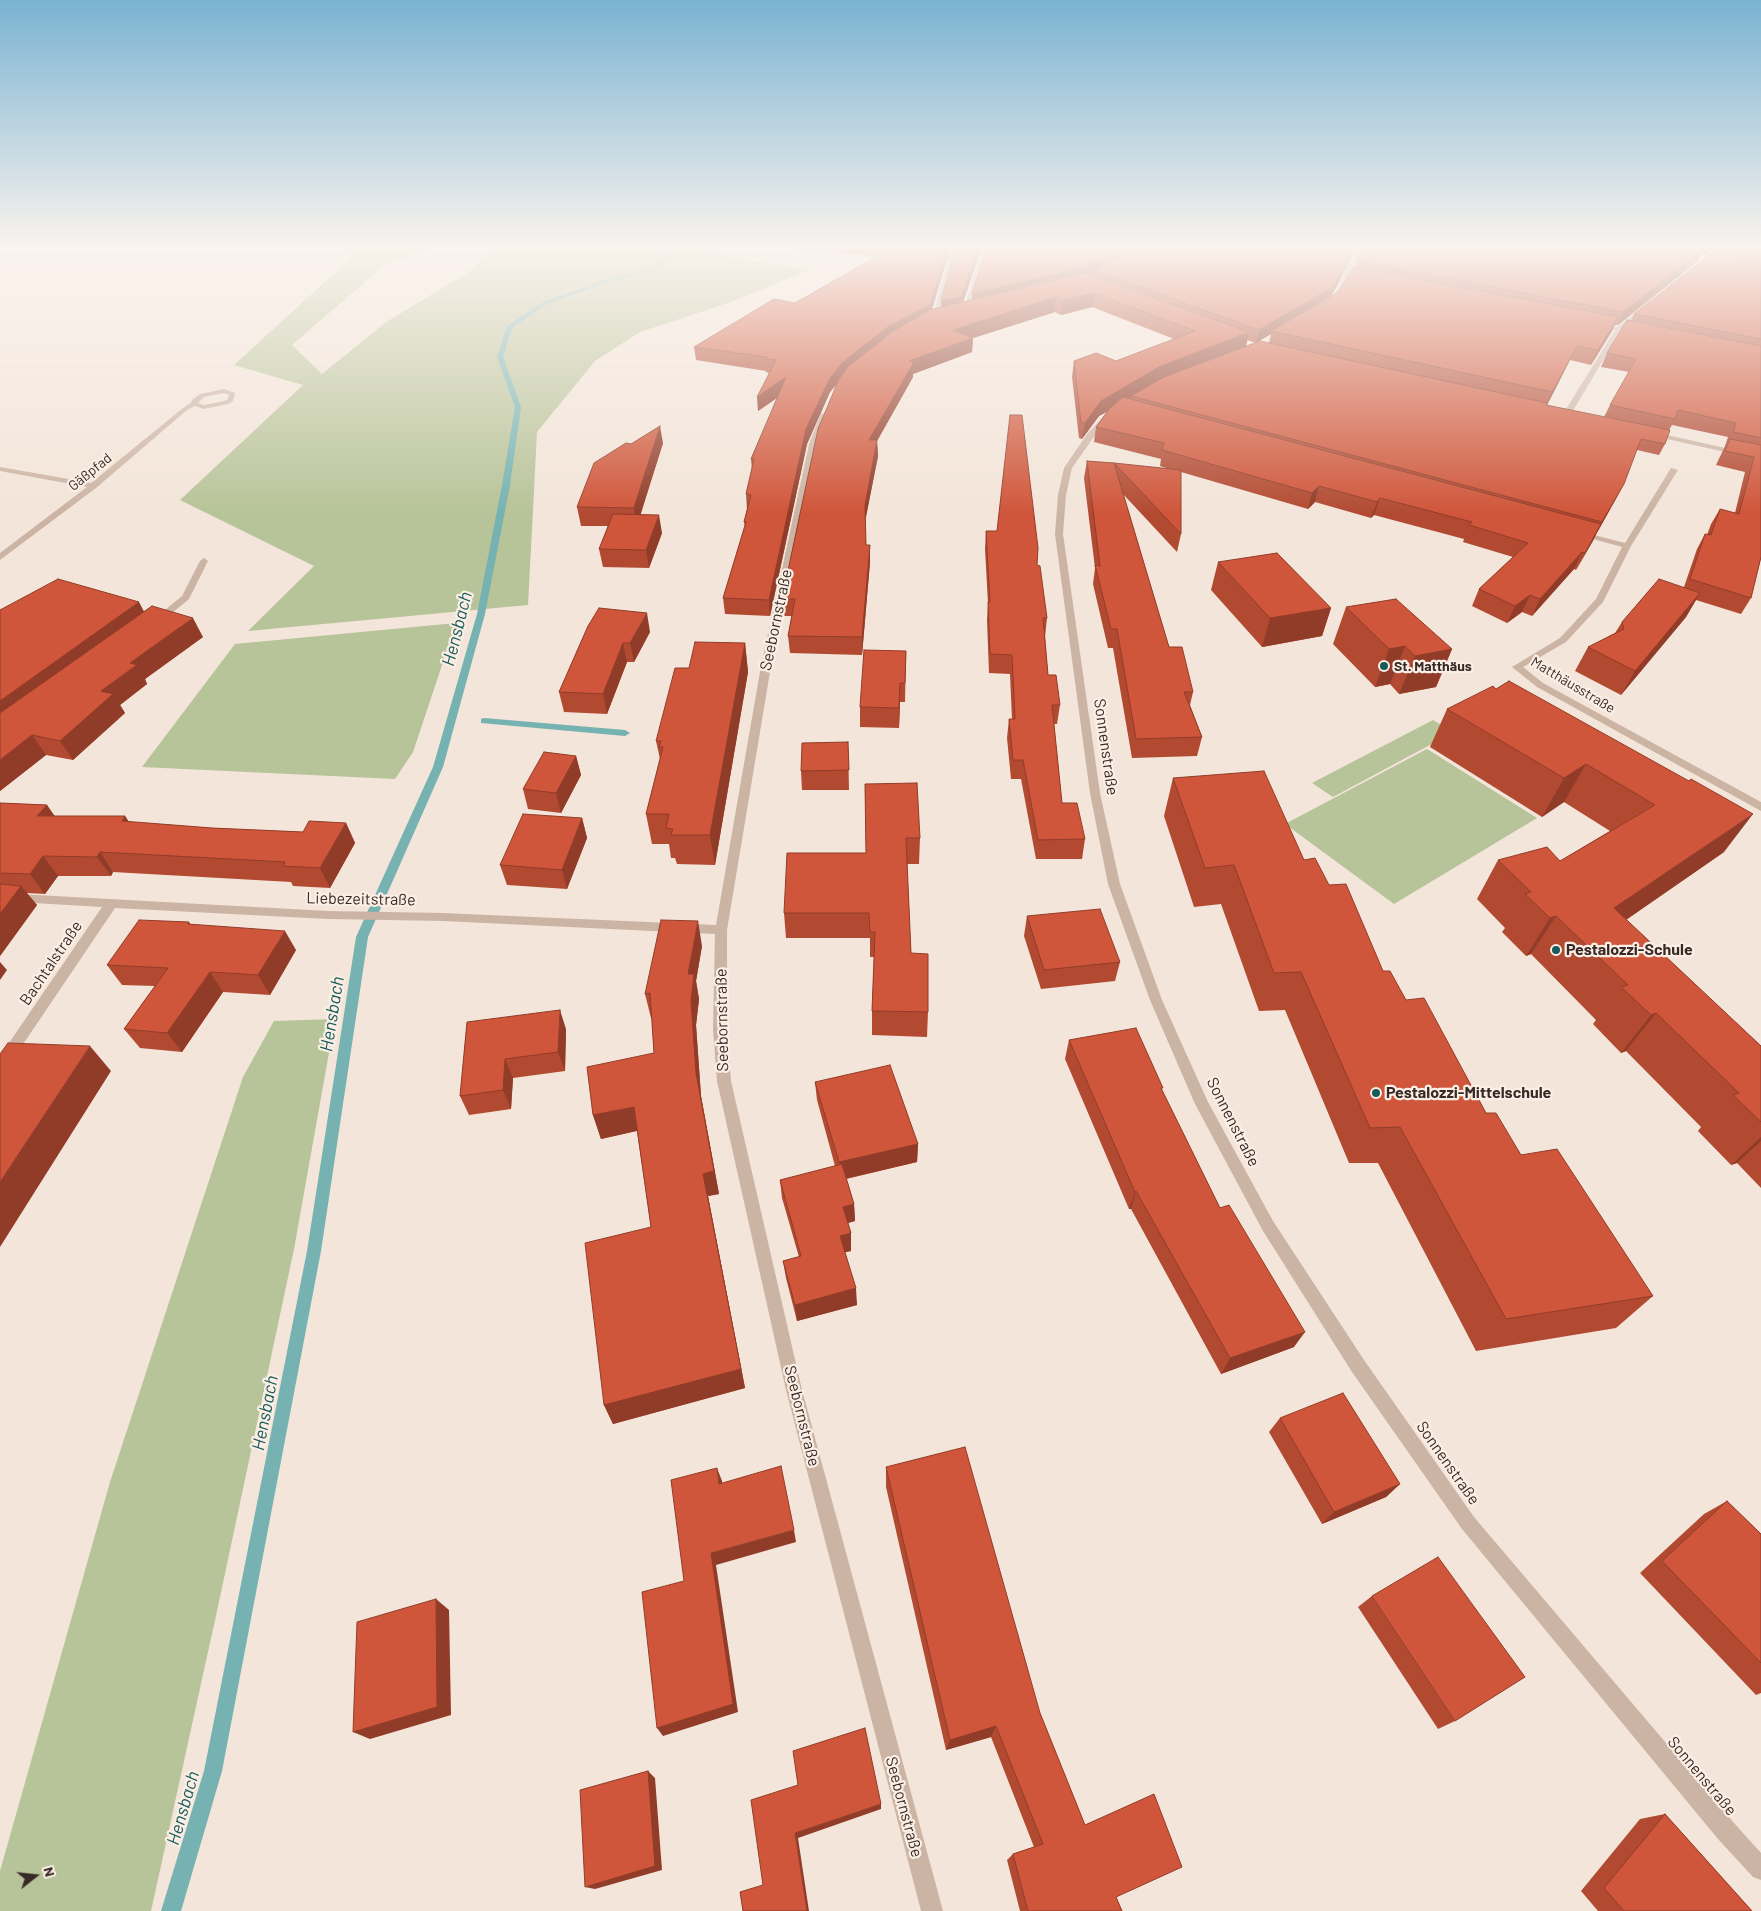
<!DOCTYPE html>
<html>
<head>
<meta charset="utf-8">
<style>
	body { margin:0 }
	#map { position:relative; width:1761px; height:1911px; overflow:hidden; background:#f3e5d9; font-family:Barlow,sans-serif }
	canvas { display:block }
	.north { position:absolute; left:10px; top:1851px; width:50px; height:50px; -webkit-text-stroke:4px #fbefe5; paint-order:stroke; rotate:74deg; font-size:14px; font-weight:700; line-height:20px; text-align:center; color:#372a26 }
	.north::after { content:''; display:block; margin:auto; width:18px; height:22px; background:#372a26; clip-path:polygon(50% 0,100% 100%,50% 72%,0 100%) }
</style>
</head>
<body>
<div id="map">
<canvas width="1761" height="1911"></canvas>
<div class="north">N</div>
</div>
<script>
const ctx = document.querySelector('canvas').getContext('2d');
ctx.lineJoin = 'round';
function fill(path, color) {
  ctx.fillStyle = color;
  ctx.fill(path, 'evenodd');
}
function toPath(rows) {
  const path = new Path2D();
  for (const r of rows) {
    path.moveTo(r[0], r[1]);
    for (let i = 2; i < r.length; i += 2) path.lineTo(r[i], r[i + 1]);
  }
  return path;
}
function trace(path, color, width, dash) {
  ctx.strokeStyle = color;
  ctx.lineWidth = width;
  ctx.lineCap = dash ? 'butt' : 'round';
  ctx.setLineDash(dash || []);
  ctx.stroke(path);
}
function write(font, color, halo, rows, align = 'center') {
  ctx.font = font + ' Barlow,sans-serif';
  ctx.lineWidth = 4.5;
  ctx.setLineDash([]);
  ctx.textBaseline = 'middle';
  ctx.strokeStyle = halo;
  ctx.fillStyle = color;
  for (const [text, x, y, turn = 0] of rows) {
    ctx.save();
    ctx.translate(x, y);
    ctx.rotate((+turn || 0) * Math.PI / 180);
    ctx.textAlign = isNaN(turn) ? turn : align;
    if (halo) ctx.strokeText(text, 0, 0);
    ctx.fillText(text, 0, 0);
    ctx.restore();
  }
}
const green = toPath([
	[343,247,429,247,421,254,388,262,292,345,322,374,386,322,469,272,492,247,705,247,727,257,809,270,731,302,640,332,595,361,537,432,528,605,248,631,314,566,180,500,303,385,234,365,351,258],
	[456,623,413,752,395,779,142,767,235,644],
	[1433,720,1454,732,1333,797,1312,783],
	[1427,749,1537,818,1394,904,1285,824],
	[335,1019,294,1249,217,1611,151,1911,0,1911,0,1871,110,1482,243,1077,274,1021]
]);
const stream = toPath([
	[661,247,666,247,673,250,662,268,603,284,547,304,512,328,503,357,521,407,510,485,485,614,443,767,368,937,321,1251,222,1771,181,1911,161,1911,204,1771,307,1251,356,937,433,767,477,614,502,485,515,407,497,357,507,326,543,302,599,282,658,266,668,251,661,247],
	[484,718,625,730,630,733,625,736,481,723,481,719,484,718]
]);
const street = toPath([
	[951,247,957,247,937,319,932,320,951,247],
	[982,247,988,247,968,312,963,313,982,247],
	[1356,247,1362,247,1345,287,1338,297,1334,297,1356,247],
	[1719,247,1725,247,1705,263,1701,263,1701,261,1719,247],
	[1644,306,1649,307,1624,329,1638,332,1638,334,1620,332,1571,414,1564,416,1563,414,1615,330,1595,326,1595,324,1617,327,1644,306],
	[224,389,235,393,233,401,228,404,204,409,195,406,187,410,96,488,0,560,0,553,87,487,0,471,0,467,91,483,183,408,191,403,192,400,200,394,224,389],
	[224,393,229,395,228,399,224,401,204,405,198,403,204,397,224,393],
	[821,413,828,415,817,444,771,666,727,930,727,1029,731,1081,802,1390,943,1911,921,1911,786,1390,717,1081,713,1029,715,934,443,921,328,919,115,908,5,1071,0,1073,0,1056,102,907,0,901,0,893,328,911,443,913,716,925,761,666,809,444,821,413],
	[1105,415,1112,417,1093,438,1072,468,1066,495,1063,534,1100,793,1120,884,1162,1000,1208,1102,1273,1221,1364,1360,1474,1517,1734,1823,1761,1853,1761,1880,1753,1877,1718,1839,1462,1529,1352,1372,1263,1231,1195,1104,1150,1000,1108,884,1090,793,1055,534,1058,495,1064,468,1087,434,1105,415],
	[1649,431,1761,456,1761,460,1649,435,1649,431],
	[1671,468,1678,470,1631,546,1603,602,1566,642,1523,667,1543,683,1761,802,1761,811,1537,687,1512,667,1560,638,1596,599,1622,547,1575,534,1575,530,1625,543,1671,468],
	[204,558,208,561,189,599,160,623,154,623,154,619,182,596,200,561,204,558]
]);
const wall = toPath([
	[784,247,951,247,932,310,941,307,941,301,963,302,972,300,972,294,987,247,1139,247,1137,249,1141,247,1356,247,1337,286,1331,296,1338,292,1355,267,1362,247,1716,247,1705,255,1701,254,1698,261,1618,325,1615,325,1612,331,1591,365,1570,360,1547,405,1604,417,1610,405,1629,372,1601,367,1607,353,1631,321,1634,314,1718,252,1721,247,1761,247,1761,557,1751,598,1741,614,1696,600,1686,617,1621,695,1575,671,1588,647,1615,633,1622,622,1684,587,1697,549,1705,534,1707,535,1711,524,1720,509,1735,513,1745,472,1716,465,1725,446,1728,437,1672,425,1669,430,1665,444,1659,455,1637,450,1618,495,1576,570,1574,569,1532,616,1522,612,1507,623,1472,606,1479,589,1513,557,1463,542,1464,539,1374,515,1371,518,1315,502,1308,509,1181,472,1181,534,1177,552,1123,494,1169,647,1193,692,1190,705,1202,737,1197,756,1132,758,1113,648,1108,648,1093,584,1095,568,1084,478,1087,461,1169,469,1160,466,1161,459,1094,442,1096,427,1107,412,1099,416,1082,439,1079,438,1072,377,1074,361,1116,361,1174,339,1092,307,1061,315,1055,312,973,338,972,352,913,374,913,377,877,441,878,456,865,521,866,545,870,545,870,562,862,655,790,653,788,636,792,616,783,616,782,599,837,384,830,392,807,444,770,616,725,614,723,598,745,527,744,522,747,510,746,494,752,470,751,459,777,398,758,411,769,373,766,372,766,371,696,360,694,347,795,303,877,256,799,250],
	[1271,334,1269,343,1257,342],
	[1247,340,1256,343,1246,346],
	[663,443,640,515,662,533,649,568,603,567,599,549,608,526,581,526,577,507,631,444],
	[986,531,1037,565,1047,618,1045,637,1048,675,1060,705,1057,724,1054,724,1062,803,1085,839,1082,859,1036,859,1021,779,1011,779,1007,738,1009,719,1012,719,1010,674,989,673,987,620,988,604,985,549],
	[1218,562,1331,608,1322,636,1262,647,1211,590],
	[1346,607,1452,649,1436,687,1399,694,1390,684,1375,687,1333,644],
	[0,610,144,611,203,637,145,679,147,684,120,705,125,713,73,760,46,755,0,791],
	[588,626,650,632,634,662,627,662,607,714,564,712,559,692],
	[745,643,748,672,715,865,677,864,675,858,671,858,669,844,652,844,646,814,660,759,656,741,689,668],
	[906,651,905,702,900,702,899,728,860,727,860,707],
	[1496,689,1724,852,1626,920,1761,1046,1761,1188,1737,1163,1731,1165,1698,1131,1701,1127,1626,1051,1621,1053,1593,1024,1596,1020,1531,954,1526,956,1502,932,1505,928,1477,899,1498,860,1560,861,1610,831,1564,802,1542,817,1430,747,1447,709],
	[848,742,849,790,802,790,801,771],
	[576,756,581,775,561,813,528,809,523,789],
	[1173,778,1304,860,1329,885,1383,971,1406,1000,1486,1113,1521,1155,1653,1296,1616,1328,1476,1351,1378,1163,1349,1163,1285,1010,1259,1011,1221,904,1194,907,1164,816],
	[865,784,920,838,919,864,907,864,911,953,928,1012,927,1037,872,1035,872,1011,874,957,870,957,870,938,786,938,784,913,866,853],
	[0,803,47,805,54,816,125,816,129,822,212,828,303,832,346,823,355,843,330,888,293,886,291,882,113,872,111,876,58,876,45,894,27,893,37,905,0,956],
	[582,818,587,838,567,889,507,885,500,865],
	[1027,916,1120,962,1115,981,1041,989,1024,936],
	[189,922,191,925,296,950,270,995,223,992,182,1052,140,1048,124,1029,155,986,122,985,107,965],
	[702,946,696,981,699,999,696,1025,701,1096,719,1194,708,1196,745,1388,613,1424,604,1405,651,1227,637,1131,601,1139,593,1115,654,1053,652,1018,651,1018,645,994],
	[467,1022,566,1029,565,1071,513,1078,511,1109,469,1115,460,1096],
	[1069,1040,1162,1090,1220,1208,1294,1347,1221,1374,1131,1209,1129,1209,1065,1059],
	[815,1082,918,1144,917,1162,846,1179,854,1204,855,1221,848,1223,851,1233,851,1251,845,1252,857,1305,797,1321,786,1278,783,1261,799,1257,782,1198,780,1180,835,1166,817,1100],
	[1280,1418,1400,1484,1386,1497,1322,1524,1269,1432],
	[886,1467,1040,1713,1085,1825,1122,1911,1020,1911,1007,1860,1013,1854,1034,1847,991,1737,946,1750,886,1487],
	[1727,1501,1761,1534,1761,1693,1756,1695,1640,1573,1704,1514],
	[1372,1596,1455,1721,1438,1729,1358,1607],
	[1665,1814,1752,1911,1598,1911,1581,1891,1640,1819]
]);
const shadedWall = toPath([
	[947,247,951,247,929,317,843,377,830,392,807,444,770,616,769,600,806,429,830,378,842,363],
	[978,247,982,247,961,309,941,314,941,301],
	[1125,247,1139,247,1132,254,1093,270,1093,274,1079,280,972,306,972,294],
	[1354,247,1356,247,1337,286,1328,301,1271,331,1271,334,1256,343,1259,330],
	[1709,247,1716,247,1705,255],
	[1704,249,1698,261,1618,325,1623,312],
	[1094,293,1092,307,1061,315,1063,300],
	[1056,297,1055,312,973,338,972,352,913,374,913,377,877,441,878,456,865,522,865,505,869,440,909,361,953,330],
	[1618,317,1612,331,1591,365,1598,350],
	[1249,332,1246,347,1131,396,1131,397,1099,416,1082,439,1085,423,1101,401,1159,367],
	[1577,346,1570,360,1546,407,1552,392],
	[786,377,787,391,758,411,757,397],
	[660,426,663,443,637,526,634,508],
	[1624,484,1618,495,1597,533,1602,522],
	[1319,486,1315,502,1308,509,1312,493],
	[1380,498,1374,515,1371,518,1377,502],
	[659,515,662,533,649,568,646,550],
	[1601,524,1593,541,1576,570,1585,553],
	[870,545,870,562,862,655,862,637],
	[1582,552,1574,569,1532,616,1540,599],
	[1700,593,1686,617,1621,695,1635,671],
	[1530,595,1522,612,1507,623,1515,606],
	[139,602,149,621,0,730,0,701],
	[1331,608,1322,636,1262,647,1270,618],
	[647,613,650,632,634,662,630,643],
	[193,618,203,637,145,679,147,684,120,705,125,713,73,760,60,741,101,691,130,663],
	[623,643,627,662,607,714,603,694],
	[745,643,748,672,715,865,710,835],
	[1405,646,1390,684,1375,687,1389,649],
	[1452,649,1436,687,1399,694,1415,656],
	[900,683,900,702,899,728,899,708],
	[32,735,46,755,0,791,0,760],
	[576,756,581,775,561,813,556,793],
	[1586,764,1564,802,1542,817,1564,778],
	[47,805,61,825,37,816],
	[1753,814,1724,852,1588,946,1614,908],
	[125,816,138,836,122,821],
	[582,818,587,838,567,889,562,870],
	[346,823,355,843,330,888,320,868],
	[100,852,113,872,111,876,97,857],
	[43,856,58,876,45,894,30,874],
	[21,886,37,905,0,956,0,914],
	[1556,916,1531,954,1526,956,1550,918],
	[698,921,702,946,696,981,699,999,696,1025,701,1096,719,1194,708,1196,745,1388,613,1424,604,1405,703,1174,696,1073,688,974],
	[285,931,296,950,270,995,258,975],
	[0,962,7,970,0,980],
	[210,972,223,992,182,1052,167,1033],
	[560,1010,566,1029,565,1071,558,1052],
	[1656,1013,1626,1051,1621,1053,1651,1015],
	[90,1046,111,1071,0,1247,0,1182],
	[505,1059,513,1078,511,1109,503,1090],
	[634,1107,640,1130,601,1139,593,1115],
	[1761,1137,1761,1141,1737,1163,1731,1165],
	[918,1144,917,1162,840,1180,839,1162],
	[1136,1191,1131,1209,1129,1209,1135,1192],
	[854,1204,855,1221,844,1224,843,1207],
	[851,1233,851,1251,841,1253,840,1236],
	[856,1288,857,1305,797,1321,795,1305],
	[1305,1332,1294,1347,1221,1374,1230,1358],
	[717,1468,722,1481,723,1497,719,1484],
	[1400,1484,1386,1497,1322,1524,1334,1512],
	[794,1530,796,1542,716,1565,738,1712,663,1736,657,1728,711,1553],
	[436,1599,449,1610,451,1715,370,1739,353,1732],
	[996,1726,991,1737,946,1750,950,1740],
	[648,1771,655,1778,662,1870,595,1889,585,1887],
	[881,1804,881,1809,798,1838,809,1911,807,1911,795,1833]
]);
const building = toPath([
	[894,247,947,247,930,305,886,328,842,363,830,378,806,429,769,600,723,598,746,522,744,522,751,495,746,494,754,459,751,459,786,377,757,397,776,360,765,359,767,357,694,347,774,299,795,303,894,247],
	[956,247,978,247,961,297,941,301,956,247],
	[987,247,1125,247,1081,268,972,294,987,247],
	[1141,247,1354,247,1341,274,1331,288,1259,330,1093,270,1141,247],
	[1362,247,1694,247,1704,249,1623,312,1356,261,1362,247],
	[1725,247,1761,247,1761,254,1725,247],
	[1714,251,1761,261,1761,339,1634,314,1714,251],
	[1354,267,1618,317,1598,350,1577,346,1552,392,1271,331,1338,292,1354,267],
	[1084,273,1249,332,1159,367,1101,401,1085,423,1081,422,1074,361,1096,353,1116,361,1195,331,1094,293,1063,300,1056,297,953,330,973,338,909,361,914,362,869,440,877,440,865,505,866,545,870,545,862,637,788,636,795,599,782,599,818,429,839,379,849,366,892,332,929,310,1084,273],
	[1627,320,1761,346,1761,438,1733,432,1736,423,1678,410,1675,419,1610,405,1636,359,1607,353,1627,320],
	[1260,341,1547,403,1546,405,1670,430,1665,444,1641,439,1624,484,1602,522,1131,396,1164,377,1260,341],
	[1123,397,1601,524,1585,553,1582,552,1540,599,1530,595,1515,606,1479,589,1528,543,1469,525,1472,522,1380,498,1377,502,1319,486,1312,493,1162,450,1164,443,1096,427,1110,408,1123,397],
	[1010,415,1022,415,1038,548,1037,565,1040,566,1047,618,1043,618,1048,675,1056,675,1060,705,1052,705,1062,803,1077,803,1085,839,1038,840,1023,760,1013,760,1009,719,1015,719,1012,655,990,654,988,602,990,602,986,531,997,531,1010,415],
	[660,426,634,508,577,507,594,463,626,443,631,444,660,426],
	[1730,439,1761,445,1761,557,1751,598,1690,579,1705,534,1711,535,1720,509,1739,514,1754,457,1725,451,1730,439],
	[1087,461,1114,463,1169,647,1182,647,1193,692,1184,692,1202,737,1136,739,1117,629,1111,629,1095,565,1100,566,1087,461],
	[1114,463,1181,470,1181,534,1114,463],
	[613,514,659,515,646,550,599,549,613,514],
	[1277,553,1331,608,1270,618,1218,562,1277,553],
	[58,579,139,602,0,701,0,610,58,579],
	[1659,579,1700,593,1635,671,1588,647,1624,629,1622,622,1659,579],
	[1396,599,1452,649,1415,656,1405,646,1389,649,1346,607,1396,599],
	[152,606,193,618,130,663,137,665,101,691,113,694,60,741,32,735,0,760,0,713,152,606],
	[599,608,647,613,630,643,623,643,603,694,559,692,588,626,599,608],
	[695,642,745,643,710,835,671,835,673,829,666,828,669,814,646,814,663,747,659,747,661,741,656,741,675,668,689,668,695,642],
	[864,650,906,651,905,683,900,683,899,708,860,707,864,650],
	[1509,681,1689,781,1691,779,1753,814,1614,908,1761,1046,1761,1122,1733,1095,1739,1093,1656,1013,1651,1015,1621,987,1628,985,1556,916,1550,918,1525,894,1531,892,1498,860,1547,847,1560,861,1655,805,1586,764,1564,778,1447,709,1493,686,1496,689,1509,681],
	[848,742,849,770,801,771,802,743,848,742],
	[544,752,576,756,556,793,523,789,544,752],
	[1264,771,1304,860,1315,858,1329,885,1346,884,1383,971,1390,971,1406,1000,1424,998,1486,1113,1496,1113,1521,1155,1557,1149,1653,1296,1506,1319,1400,1127,1370,1128,1301,972,1274,973,1234,865,1205,868,1173,778,1264,771],
	[917,783,920,838,906,838,911,953,928,954,928,1012,872,1011,875,932,870,932,869,913,784,913,787,853,866,853,865,784,917,783],
	[0,803,47,805,37,816,125,816,122,821,212,828,303,832,309,821,346,823,320,868,283,866,285,862,100,852,97,857,43,856,30,874,0,873,0,803],
	[523,814,582,818,562,870,500,865,523,814],
	[0,884,21,886,0,914,0,884],
	[1100,909,1120,962,1044,970,1027,916,1100,909],
	[139,920,189,922,188,924,285,931,258,975,210,972,167,1033,124,1029,168,968,107,965,139,920],
	[661,920,698,921,688,974,694,974,691,1001,696,1073,714,1171,703,1174,741,1369,604,1405,585,1243,651,1227,634,1107,593,1115,587,1067,654,1053,650,993,645,994,661,920],
	[560,1010,558,1052,505,1059,503,1090,460,1096,467,1022,560,1010],
	[1136,1028,1163,1088,1161,1088,1220,1208,1229,1205,1305,1332,1230,1358,1136,1191,1135,1192,1069,1040,1136,1028],
	[8,1043,90,1046,0,1182,0,1054,8,1043],
	[890,1065,918,1144,839,1162,815,1082,890,1065],
	[842,1164,854,1204,843,1207,851,1233,840,1236,856,1288,795,1305,783,1261,801,1256,780,1180,842,1164],
	[1343,1393,1400,1484,1334,1512,1280,1418,1343,1393],
	[965,1447,1040,1713,1085,1825,1154,1794,1182,1867,1116,1897,1122,1911,1028,1911,1013,1854,1043,1844,996,1726,950,1740,886,1467,965,1447],
	[781,1466,794,1530,711,1553,733,1704,657,1728,642,1592,684,1581,671,1480,717,1468,719,1484,781,1466],
	[1727,1501,1761,1534,1761,1663,1662,1561,1727,1501],
	[1438,1557,1525,1677,1455,1721,1372,1596,1438,1557],
	[436,1599,437,1707,353,1732,357,1622,436,1599],
	[865,1728,881,1804,795,1833,807,1911,743,1911,740,1892,763,1885,751,1800,798,1785,793,1751,865,1728],
	[648,1771,655,1866,585,1887,580,1790,648,1771],
	[1665,1814,1752,1911,1624,1911,1604,1888,1665,1814]
]);
const markers = [
	[1384,666,5,"#185b5b"],
	[1556,950,5,"#185b5b"],
	[1376,1093,5,"#185b5b"]
];
const farStreetnames = [
	["Gäßpfad",90,472,-39],
	["Matthäusstraße",1573,685,31]
];
const farPoinames = [
	["St. Matthäus",1394,666]
];
const streetNames = [
	["Seebornstraße",776,620,-78],
	["Sonnenstraße",1106,747,82],
	["Liebezeitstraße",361,899,1],
	["Bachtalstraße",51,963,-56],
	["Seebornstraße",722,1020,-91],
	["Sonnenstraße",1233,1122,63],
	["Seebornstraße",802,1416,76],
	["Sonnenstraße",1448,1463,55],
	["Sonnenstraße",1702,1776,50],
	["Seebornstraße",904,1807,75]
];
const poiNames = [
	["Pestalozzi-Schule",1566,950],
	["Pestalozzi-Mittelschule",1386,1093]
];
const waterNames = [
	["Hensbach",457,629,-76],
	["Hensbach",332,1014,-81],
	["Hensbach",265,1413,-79],
	["Hensbach",183,1808,-74]
];
fill(green, '#b7c398');
fill(stream, '#75b2b1');
fill(street, '#ccb4a4');
fill(wall, '#b24a32');
fill(shadedWall, '#913c29');
fill(building, '#cf563a');
trace(building, '#913c29', 1);
const sky = ctx.createLinearGradient(0, 0, 0, 514);
sky.addColorStop(0, '#7ab3d2');
sky.addColorStop(0.48, '#faf3ee');
sky.addColorStop(1, '#faf3ee00');
ctx.fillStyle = sky;
ctx.fillRect(0, 0, 1761, 514);
for (const [x, y, r, color] of markers) {
  const dot = new Path2D();
  dot.arc(x, y, r, 0, 2 * Math.PI);
  ctx.fillStyle = color;
  ctx.fill(dot);
  trace(dot, '#fbefe5', 2);
}
write('14px', '#372a26', '#fbefe5', farStreetnames);
write('bold 14px', '#372a26', '#fbefe5', farPoinames, 'left');
write('16px', '#372a26', '#fbefe5', streetNames);
write('bold 16px', '#372a26', '#fbefe5', poiNames, 'left');
write('italic 18px', '#185b5b', '#fbefe5', waterNames);
</script>
</body>
</html>
